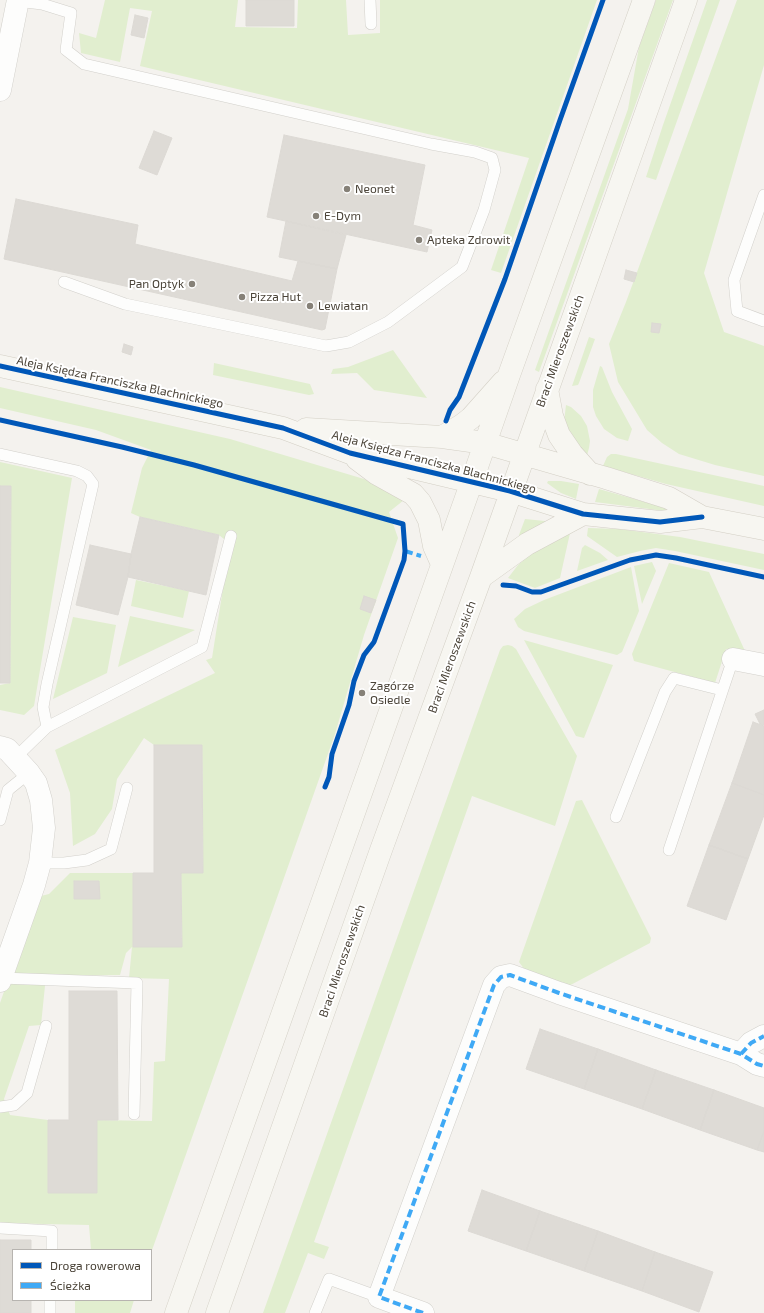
<!DOCTYPE html>
<html>
<head>
<meta charset="utf-8">
<style>
	body { margin:0 }
	#map { position:relative; width:764px; height:1313px; overflow:hidden; background:#f4f2ee; font-family:"Exo 2",sans-serif }
	canvas { display:block }
	.legend { position:absolute; left:12px; top:1249px; width:140px; height:52px; box-sizing:border-box; background:#fff; border:1px solid #b7b4b0; margin:0; padding:5px 7px; list-style:none; font-size:12px; color:#4b4439 }
	.legend li { display:flex; align-items:center; gap:8px; height:20px }
	.legend b { width:20px; border:1px solid #b7b4b0 }
</style>
</head>
<body>
<div id="map">
<canvas width="764" height="1313"></canvas>
<ul class="legend">
<li><b style="height:5px;background:#0057b8"></b>Droga rowerowa</li>
<li><b style="height:5px;background:#3fa9f5"></b>Ścieżka</li>
</ul>
</div>
<script>
const ctx = document.querySelector('canvas').getContext('2d');
ctx.lineJoin = 'round';
function fill(path, color) {
  ctx.fillStyle = color;
  ctx.fill(path, 'evenodd');
}
function toPath(rows) {
  const path = new Path2D();
  for (const r of rows) {
    path.moveTo(r[0], r[1]);
    for (let i = 2; i < r.length; i += 2) path.lineTo(r[i], r[i + 1]);
  }
  return path;
}
function trace(path, color, width, dash) {
  ctx.strokeStyle = color;
  ctx.lineWidth = width;
  ctx.lineCap = dash ? 'butt' : 'round';
  ctx.setLineDash(dash || []);
  ctx.stroke(path);
}
function write(font, color, halo, rows, align = 'center') {
  ctx.font = font + ' "Exo 2",sans-serif';
  ctx.lineWidth = 4;
  ctx.setLineDash([]);
  ctx.textBaseline = 'middle';
  ctx.strokeStyle = halo;
  ctx.fillStyle = color;
  for (const [text, x, y, turn = 0] of rows) {
    ctx.save();
    ctx.translate(x, y);
    ctx.rotate((+turn || 0) * Math.PI / 180);
    ctx.textAlign = isNaN(turn) ? turn : align;
    if (halo) ctx.strokeText(text, 0, 0);
    ctx.fillText(text, 0, 0);
    ctx.restore();
  }
}
const green = toPath([
	[105,0,238,0,235,27,297,28,298,0,346,0,348,35,380,33,380,0,597,0,501,273,491,270,529,158,140,66,152,11,130,8,120,62,81,53,79,33,96,38],
	[656,0,673,0,539,372,535,370,628,109,639,47],
	[707,0,720,0,656,180,646,177,663,125],
	[737,0,764,0,764,65,704,273,724,332,764,346,764,476,715,465,679,454,662,443,647,430,618,382,609,344,626,302],
	[589,337,595,339,579,383,578,385,572,386],
	[393,350,427,398,374,390,357,373,331,374,333,369,348,367],
	[214,363,310,384,314,394,309,395,213,375],
	[600,366,602,367,612,392,632,429,628,441,617,438,604,429,596,416,593,407,593,390],
	[0,387,230,439,364,479,404,500,389,512,398,538,364,635,335,734,151,1253,151,1250,91,1250,89,1225,0,1223,0,1003,37,897,49,894,70,873,133,873,133,947,182,946,181,873,203,873,202,745,154,745,144,738,117,779,112,809,95,834,73,846,70,793,55,750,215,673,206,660,212,658,230,544,219,535,140,517,131,513,142,468,151,450,96,430,0,408],
	[132,947,129,978,169,979,165,1061,154,1062,152,1121,97,1120,97,1193,49,1193,48,1120,10,1115,4,1099,29,1026,41,1025,46,976,120,975,126,953],
	[566,405,571,407,581,416,587,426,590,441,589,448,586,459,579,453,564,422],
	[611,454,616,454,764,486,764,506,666,484,603,466,607,457],
	[0,462,72,478,34,706,24,715,0,710,0,685,10,683,11,486,0,486],
	[548,481,561,481,579,484,576,499,561,493,547,483],
	[599,489,666,508,666,509,665,511,595,502],
	[525,519,545,521,547,522,522,539,519,535],
	[588,528,619,529,680,537,764,554,764,570,675,551,656,548,640,551,617,557,587,536],
	[570,533,560,578,535,588,508,578,518,565,534,551],
	[585,545,600,553,608,560,577,571,582,548],
	[652,562,656,571,642,604,634,566],
	[669,563,709,572,745,651,726,649,715,683,634,661,632,654],
	[631,567,639,611,622,652,617,655,524,631,518,627,514,619,525,609,544,600],
	[136,580,189,591,183,618,131,606],
	[130,616,195,630,118,667],
	[73,617,116,625,107,673,53,699],
	[524,640,613,665,584,738,576,736],
	[508,645,512,646,516,649,577,756,555,826,472,796,314,1242,329,1247,324,1259,308,1253,285,1313,263,1313,500,650,503,646],
	[582,800,651,938,650,943,563,989,528,974,519,962,576,801],
	[75,1300,134,1300,130,1313,75,1313]
]);
const building = toPath([
	[246,0,294,0,294,26,246,26,246,0],
	[135,15,148,18,144,38,131,35,135,15],
	[154,131,172,138,157,175,139,168,154,131],
	[284,135,425,165,413,225,432,230,427,252,267,217,284,135],
	[16,199,138,225,135,244,292,281,298,261,337,269,325,329,322,330,4,259,16,199],
	[286,221,346,235,337,269,279,257,286,221],
	[626,270,637,273,634,282,624,279,626,270],
	[652,323,661,324,659,333,651,332,652,323],
	[124,344,133,347,131,355,122,352,124,344],
	[0,486,11,486,10,683,0,683,0,486],
	[140,517,219,535,206,595,128,577,131,554,140,517],
	[90,545,131,554,128,577,118,615,76,605,90,545],
	[364,596,376,600,371,613,360,609,364,596],
	[764,710,764,725,760,724,755,714,764,710],
	[753,722,764,726,764,795,732,783,753,722],
	[154,745,202,745,203,873,181,873,182,947,133,947,133,873,154,873,154,745],
	[732,783,764,795,764,815,748,859,709,845,732,783],
	[709,845,748,859,726,920,687,906,709,845],
	[74,881,99,881,100,899,74,899,74,881],
	[69,991,117,991,118,1120,97,1120,97,1193,48,1193,48,1120,69,1120,69,991],
	[540,1029,598,1049,584,1089,526,1069,540,1029],
	[598,1049,656,1070,642,1109,584,1089,598,1049],
	[656,1070,714,1090,700,1130,642,1109,656,1070],
	[714,1090,764,1108,764,1131,757,1150,700,1130,714,1090],
	[764,1131,764,1152,757,1150,764,1131],
	[482,1190,540,1211,526,1251,468,1231,482,1190],
	[540,1211,598,1231,584,1271,526,1251,540,1211],
	[598,1231,655,1252,642,1291,584,1271,598,1231],
	[0,1240,31,1240,31,1250,13,1250,13,1300,31,1300,31,1313,0,1313,0,1240],
	[655,1252,713,1272,699,1312,642,1291,655,1252]
]);
const lane = toPath([
	[370,0,371,24],
	[17,1,42,4,71,13,66,50,84,64,431,144,475,152,492,158,495,170,484,210,462,267,388,322,349,342,326,346,125,304,64,282],
	[764,195,734,280,737,311,764,321],
	[0,454,77,471,87,476,93,484,47,684,43,707,47,727],
	[15,758,47,727,202,647,231,536],
	[616,817,665,692,674,678,722,690],
	[0,820,8,790,29,773],
	[669,850,733,659],
	[40,863,64,863,87,860,111,849,127,788],
	[1,978,137,983,134,1114],
	[0,1107,14,1105,27,1093,46,1026],
	[0,1228,52,1231,52,1250],
	[50,1313,50,1300],
	[315,1313,329,1279,379,1297]
]);
const street = toPath([
	[0,90,18,0],
	[733,659,764,665],
	[0,747,7,749,29,773,36,783,41,800,44,828,40,863,34,885,0,981],
	[741,1054,751,1043,764,1036],
	[423,1313,379,1297,494,985,501,977,510,975,559,993,741,1054,757,1064,764,1066]
]);
const secondary = toPath([
	[0,366,283,428,350,453,510,491,583,514,660,522,702,517],
	[547,389,552,416,559,435,572,454,590,474],
	[306,429,442,437,485,443,606,478,669,498,702,517,764,529],
	[442,437,462,425,471,418,503,382],
	[357,459,377,474,413,494,420,502,429,520,434,546,442,564],
	[481,577,527,544,583,514],
	[176,1313,472,481,509,375,644,0],
	[217,1313,381,850,481,577,686,0]
]);
const quiet = toPath([
	[405,551,421,556],
	[741,1054,751,1043,764,1036],
	[423,1313,379,1297,494,985,501,977,510,975,559,993,741,1054,757,1064,764,1066]
]);
const cycleway = toPath([
	[0,366,283,428,350,453,510,491,583,514,660,522,702,517],
	[0,420,122,447,194,465,403,524,405,551,404,560,374,642,364,655,354,681,349,705,332,754,329,777,325,787],
	[446,421,450,410,459,397,505,279,560,120,603,0],
	[503,585,516,586,532,592,541,592,630,560,656,555,676,558,764,577]
]);
const markers = [
	[347,189,4,"#868178"],
	[316,216,4,"#868178"],
	[419,240,4,"#868178"],
	[192,284,4,"#868178"],
	[242,297,4,"#868178"],
	[310,306,4,"#868178"],
	[362,693,4,"#868178"]
];
const poiNames = [
	["Neonet",355,189],
	["E-Dym",324,216],
	["Apteka Zdrowit",427,240],
	["Pan Optyk",184,284,"right"],
	["Pizza Hut",250,297],
	["Lewiatan",318,306],
	["Zagórze",370,686],
	["Osiedle",370,700]
];
const streetNames = [
	["Braci Mieroszewskich",560,351,-70],
	["Aleja Księdza Franciszka Blachnickiego",120,382,12],
	["Aleja Księdza Franciszka Blachnickiego",434,462,15],
	["Braci Mieroszewskich",452,657,-70],
	["Braci Mieroszewskich",342,961,-71]
];
fill(green, '#e1eecf');
fill(building, '#dedbd6');
trace(building, '#dcd9d4', 1);
trace(lane, '#d2d0cb', 12);
trace(street, '#d2d0cb', 23);
trace(secondary, '#d3cfc5', 23);
trace(lane, '#fdfdfc', 11);
trace(street, '#fdfdfc', 22);
trace(secondary, '#f7f6f1', 22);
trace(quiet, '#3fa9f5', 4, [8, 4]);
trace(cycleway, '#0057b8', 5);
for (const [x, y, r, color] of markers) {
  const dot = new Path2D();
  dot.arc(x, y, r, 0, 2 * Math.PI);
  ctx.fillStyle = color;
  ctx.fill(dot);
  trace(dot, '#fff', 1.5);
}
write('12px', '#4b4439', '#fff', poiNames, 'left');
write('12px', '#4b4439', '#fff', streetNames);
</script>
</body>
</html>
